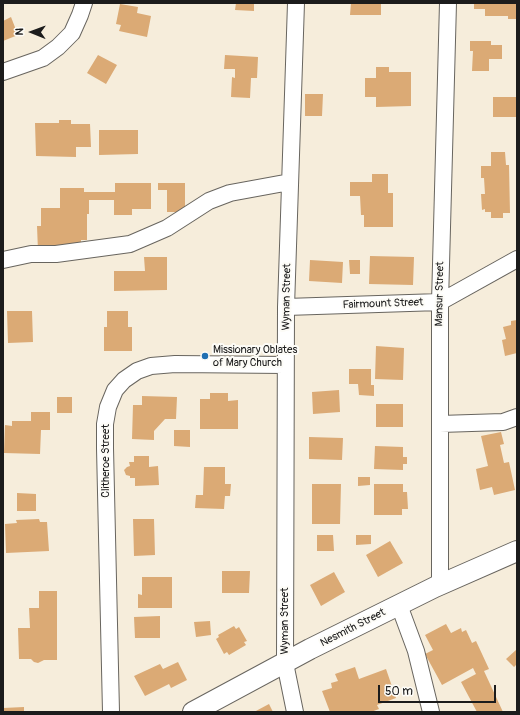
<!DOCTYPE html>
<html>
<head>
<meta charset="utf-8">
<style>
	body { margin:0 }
	#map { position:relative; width:520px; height:715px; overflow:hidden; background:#f6eddb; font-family:Pangolin,sans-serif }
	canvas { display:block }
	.frame { position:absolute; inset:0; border:4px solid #1c1c1c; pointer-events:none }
	.north { position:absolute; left:12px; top:12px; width:40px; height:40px; -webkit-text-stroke:3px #fdfcf7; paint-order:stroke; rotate:271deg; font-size:11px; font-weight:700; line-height:16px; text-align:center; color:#1c1c1c }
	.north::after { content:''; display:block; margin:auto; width:14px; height:18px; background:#1c1c1c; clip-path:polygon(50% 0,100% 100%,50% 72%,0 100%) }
	.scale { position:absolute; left:378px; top:685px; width:118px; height:18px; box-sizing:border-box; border:2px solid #1c1c1c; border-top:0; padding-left:5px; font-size:12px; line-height:14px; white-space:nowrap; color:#1c1c1c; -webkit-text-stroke:3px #fdfcf7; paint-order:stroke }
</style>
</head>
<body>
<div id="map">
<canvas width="520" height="715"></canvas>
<div class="frame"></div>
<div class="north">N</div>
<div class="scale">50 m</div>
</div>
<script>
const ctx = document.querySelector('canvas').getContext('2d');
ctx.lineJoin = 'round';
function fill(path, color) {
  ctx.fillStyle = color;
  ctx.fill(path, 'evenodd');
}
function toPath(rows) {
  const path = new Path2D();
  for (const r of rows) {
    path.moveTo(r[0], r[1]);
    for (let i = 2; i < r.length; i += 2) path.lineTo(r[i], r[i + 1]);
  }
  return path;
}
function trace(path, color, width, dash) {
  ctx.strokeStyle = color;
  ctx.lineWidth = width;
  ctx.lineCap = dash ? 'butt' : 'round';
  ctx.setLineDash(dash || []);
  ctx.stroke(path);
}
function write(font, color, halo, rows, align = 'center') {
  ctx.font = font + ' Pangolin,sans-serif';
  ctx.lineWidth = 4;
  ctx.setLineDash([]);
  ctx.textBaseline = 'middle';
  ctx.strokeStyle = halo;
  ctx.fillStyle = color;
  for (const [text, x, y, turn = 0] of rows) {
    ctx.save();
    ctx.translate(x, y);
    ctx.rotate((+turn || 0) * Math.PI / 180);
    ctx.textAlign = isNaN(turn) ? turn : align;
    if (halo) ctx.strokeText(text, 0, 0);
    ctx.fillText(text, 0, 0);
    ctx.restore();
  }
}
const building = toPath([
	[236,3,254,3,254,11,235,10],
	[351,3,381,3,381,15,350,15],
	[474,3,517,3,517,19,508,19,508,16,485,16,485,9,474,9],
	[120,4,138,7,137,13,151,16,147,37,119,31,121,25,116,24],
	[11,17,18,35,3,41,3,21],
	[470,41,491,41,491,45,502,45,502,59,489,59,489,71,472,71,473,51,470,51],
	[98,55,117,65,106,84,87,73],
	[225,55,258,57,257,78,251,78,250,98,231,97,232,77,235,78,235,69,224,69],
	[376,67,389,67,389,72,411,72,411,106,376,107,376,97,365,97,365,78,376,78],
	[305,94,323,94,322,116,305,116],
	[493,97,516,97,516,117,493,117],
	[59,120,71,120,71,124,90,124,91,147,76,147,76,157,36,156,35,123,59,123],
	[99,130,138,130,138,154,99,155],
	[491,152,505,152,506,165,509,165,510,213,503,213,503,218,491,218,491,212,485,212,485,209,482,210,481,194,485,194,484,178,481,178,481,166,491,166],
	[372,174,388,174,388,193,393,193,393,227,364,227,364,215,361,215,360,196,350,196,350,182,372,182],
	[115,183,151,183,151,209,132,209,132,215,114,215,114,200,89,200,89,214,87,214,87,240,81,240,81,246,38,251,37,226,41,226,41,208,60,208,60,188,84,188,84,192,115,192],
	[158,183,185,183,185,212,167,212,167,190,158,190],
	[370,256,414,257,413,285,369,284],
	[144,257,167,257,167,290,114,291,114,271,145,271],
	[310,260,343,262,342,283,309,281],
	[349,260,360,260,360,274,350,274],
	[7,311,32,311,33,342,8,343],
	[107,311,128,311,128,327,132,327,132,351,104,351,104,327,107,327],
	[517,320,517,353,505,356,502,340,506,339,503,327,511,325,511,321],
	[376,346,404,348,403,380,375,379],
	[349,369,371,369,371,385,374,385,374,396,359,395,358,384,349,384],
	[339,390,340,412,313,414,312,392],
	[210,393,228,393,228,401,238,400,238,429,200,429,200,399,210,399],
	[142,396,177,397,176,419,165,419,154,431,154,440,132,439,133,405,142,405],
	[57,397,72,397,72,413,57,413],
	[376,404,403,404,403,427,376,427],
	[31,412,50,412,50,430,41,430,40,454,4,453,5,425,12,426,12,421,31,421],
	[174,430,190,430,190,447,174,446],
	[501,432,504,444,500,445,504,463,509,462,515,490,494,495,492,487,480,490,476,469,488,466,481,436],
	[309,437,343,438,342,460,309,459],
	[375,446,403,447,403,457,407,457,407,464,403,464,403,470,374,469],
	[134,456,149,456,149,467,158,466,159,485,135,486,135,478,130,478,130,476,126,475,124,470,127,467,130,466,129,462,134,462],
	[204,467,225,467,225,484,231,484,230,496,225,496,224,509,195,508,196,495,203,495],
	[358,477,370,477,370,485,358,486],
	[312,484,341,484,340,524,312,524],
	[374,484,403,484,403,492,407,492,408,509,402,509,402,515,374,515],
	[17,493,36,494,36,511,17,511],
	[39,519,40,522,47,522,49,551,6,553,5,524,17,523,16,520],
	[133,519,154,519,155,555,134,556],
	[317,535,333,535,334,551,317,551],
	[356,535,371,535,371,544,356,545],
	[390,541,403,563,378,577,366,555],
	[222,571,250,571,249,593,222,593],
	[334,572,345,592,321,606,310,585],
	[142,577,172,577,172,608,138,608,138,594,142,595],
	[39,591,57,591,57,660,44,660,38,663,34,662,31,659,19,659,18,628,30,628,29,608,39,608],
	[160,616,160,638,135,638,134,617],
	[210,621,211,635,196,637,194,622],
	[446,624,451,633,461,628,462,632,466,630,472,643,476,641,489,669,484,671,503,712,477,712,461,682,476,674,473,668,442,685,425,654,433,650,425,635],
	[234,626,236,629,239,627,247,641,244,642,246,645,229,655,227,652,224,654,216,639,219,637,218,635],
	[516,650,517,664,514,667,506,659],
	[178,662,187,680,171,688,169,684,145,696,134,676,160,664,163,669],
	[355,667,359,679,386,669,396,698,377,705,379,709,371,712,330,712,322,691,332,688,331,683,338,681,335,674],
	[269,704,273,712,254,712],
	[24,707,24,712,3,712,3,708]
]);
const minor = toPath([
	[3,72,43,58,58,47,72,33,80,15,84,3],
	[3,260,31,254,56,254,130,244,167,228,209,201,230,193,290,182],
	[286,307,440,302,517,259],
	[440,424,503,422,517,417],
	[440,584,440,302,448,3],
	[399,605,416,651,431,712],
	[111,712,105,448,105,424,108,407,115,390,124,380,137,371,151,366,175,364,285,365],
	[295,712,285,663,286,307,296,3]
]);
const major = toPath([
	[193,712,310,649,435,587,517,551]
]);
const markers = [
	[205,356,4,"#1f6fb2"]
];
const streetNames = [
	["Mansur Street",440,294,-89],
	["Wyman Street",287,297,-89],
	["Fairmount Street",383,304,-2],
	["Clitheroe Street",106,461,-90],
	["Wyman Street",285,621,-90],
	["Nesmith Street",353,628,-27]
];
const poiNames = [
	["Missionary Oblates",213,350],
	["of Mary Church",213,363]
];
fill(building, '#dbaa75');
trace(minor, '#68655f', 18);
trace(major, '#68655f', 22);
trace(minor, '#fff', 16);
trace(major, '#fff', 20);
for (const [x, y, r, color] of markers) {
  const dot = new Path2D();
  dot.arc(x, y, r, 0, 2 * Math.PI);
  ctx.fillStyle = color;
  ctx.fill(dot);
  trace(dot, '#fdfcf7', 1.5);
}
write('11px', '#1c1c1c', '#fdfcf7', streetNames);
write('11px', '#1c1c1c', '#fdfcf7', poiNames, 'left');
</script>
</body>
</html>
